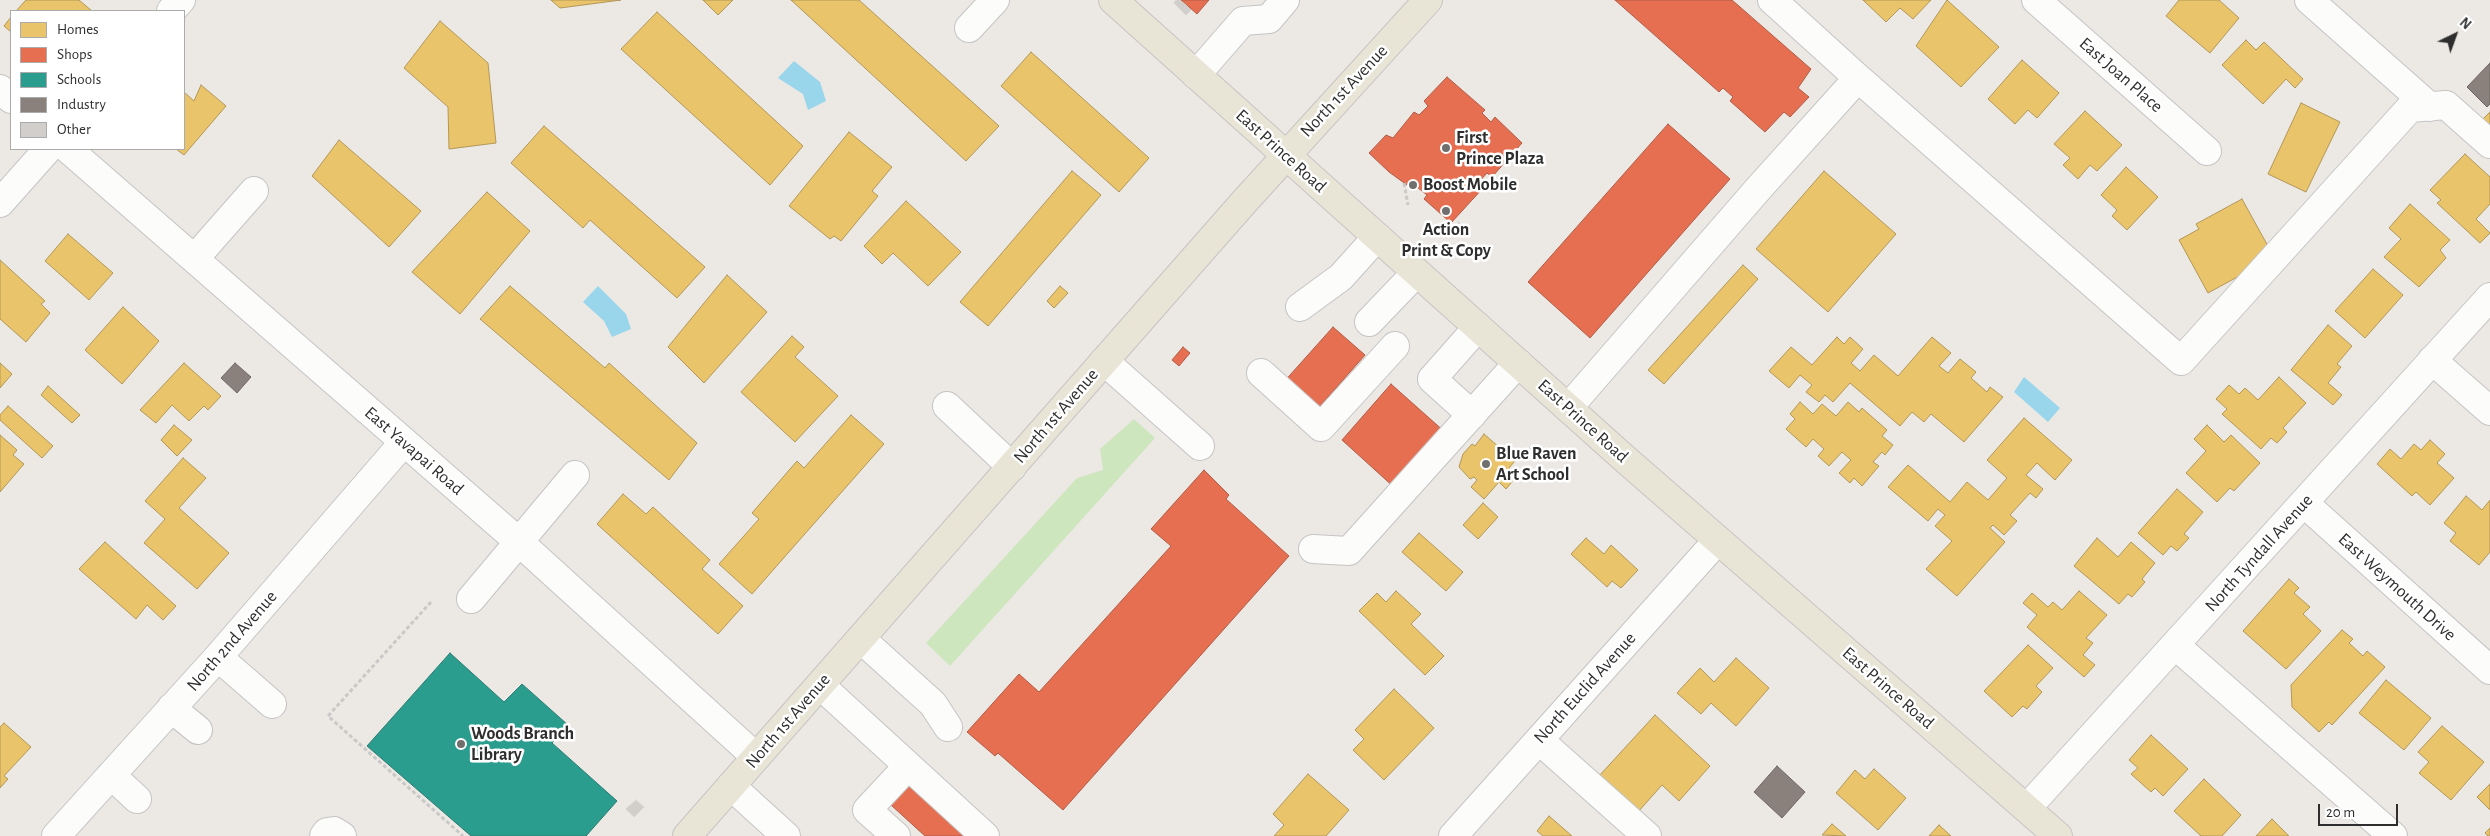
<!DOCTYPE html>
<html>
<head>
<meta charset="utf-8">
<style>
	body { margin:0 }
	#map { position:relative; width:2490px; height:836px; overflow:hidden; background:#ece8e4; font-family:"Alegreya Sans",sans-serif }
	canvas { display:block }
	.legend { position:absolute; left:10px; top:10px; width:175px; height:140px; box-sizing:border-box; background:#fff; border:1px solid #ababab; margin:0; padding:6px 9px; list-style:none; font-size:15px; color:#2e2e2e }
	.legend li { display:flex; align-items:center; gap:10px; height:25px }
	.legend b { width:25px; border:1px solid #ababab }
	.north { position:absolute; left:2430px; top:10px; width:50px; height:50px; -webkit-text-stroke:4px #fff; paint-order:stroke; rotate:42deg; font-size:14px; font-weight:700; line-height:20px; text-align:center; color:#2e2e2e }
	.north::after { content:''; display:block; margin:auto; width:18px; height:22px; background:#2e2e2e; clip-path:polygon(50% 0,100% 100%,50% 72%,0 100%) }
	.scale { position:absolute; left:2318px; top:804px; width:80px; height:22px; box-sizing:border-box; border:2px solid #2e2e2e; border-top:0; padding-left:6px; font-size:15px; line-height:18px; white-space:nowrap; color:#2e2e2e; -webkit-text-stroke:4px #fff; paint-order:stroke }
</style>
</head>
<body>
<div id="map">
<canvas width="2490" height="836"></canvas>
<ul class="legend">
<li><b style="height:14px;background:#e9c46a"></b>Homes</li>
<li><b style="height:14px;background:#e76f51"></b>Shops</li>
<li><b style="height:14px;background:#2a9d8f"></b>Schools</li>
<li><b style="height:14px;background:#8a817c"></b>Industry</li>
<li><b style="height:14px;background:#d1cecb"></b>Other</li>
</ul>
<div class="north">N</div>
<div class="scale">20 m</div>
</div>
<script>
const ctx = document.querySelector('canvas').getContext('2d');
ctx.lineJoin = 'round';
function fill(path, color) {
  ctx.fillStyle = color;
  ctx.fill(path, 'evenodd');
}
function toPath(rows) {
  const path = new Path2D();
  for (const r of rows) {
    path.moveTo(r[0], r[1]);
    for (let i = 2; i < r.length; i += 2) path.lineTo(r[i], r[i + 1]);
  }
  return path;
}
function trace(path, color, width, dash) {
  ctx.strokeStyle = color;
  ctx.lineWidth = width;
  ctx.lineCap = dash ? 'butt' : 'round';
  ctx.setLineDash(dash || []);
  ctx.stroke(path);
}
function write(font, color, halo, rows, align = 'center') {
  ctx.font = font + ' "Alegreya Sans",sans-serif';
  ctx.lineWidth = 5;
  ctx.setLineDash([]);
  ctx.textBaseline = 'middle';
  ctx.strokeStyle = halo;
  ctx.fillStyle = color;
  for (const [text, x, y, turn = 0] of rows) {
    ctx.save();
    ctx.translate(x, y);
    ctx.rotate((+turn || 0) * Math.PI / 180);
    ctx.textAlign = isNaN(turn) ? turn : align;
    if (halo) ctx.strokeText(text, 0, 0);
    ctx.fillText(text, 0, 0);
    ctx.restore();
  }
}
const green = toPath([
	[1134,419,1155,438,950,666,926,643,1077,478,1103,470,1100,449]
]);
const water = toPath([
	[794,61,820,82,826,101,808,110,803,94,778,78],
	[598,286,626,314,631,329,612,337,604,321,583,302],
	[2024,377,2060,408,2048,422,2014,392]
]);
const homes = toPath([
	[26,0,79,0,92,11,16,11,26,0],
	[551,0,621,0,560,8,551,0],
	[703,0,733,0,718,15,703,0],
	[791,0,859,0,999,126,966,161,791,0],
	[1863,0,1931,0,1913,19,1900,8,1886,22,1863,0],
	[1947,0,1999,47,1961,87,1916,46,1947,0],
	[2179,0,2219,0,2239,18,2210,53,2166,16,2179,0],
	[657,12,803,146,770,185,621,49,657,12],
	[11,17,11,32,4,26,11,17],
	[440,21,488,63,496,143,449,149,448,107,404,68,440,21],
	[2246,40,2256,50,2264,42,2303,79,2295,88,2286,79,2263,104,2222,65,2246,40],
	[1031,52,1149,158,1119,192,1001,86,1031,52],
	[2022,60,2059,93,2037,118,2028,110,2015,124,1988,99,2022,60],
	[201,85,226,106,184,155,176,149,184,149,184,92,194,101,201,85],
	[2301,103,2340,122,2306,192,2268,174,2301,103],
	[2085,111,2122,145,2097,171,2090,165,2078,179,2063,165,2070,158,2054,144,2085,111],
	[2490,112,2490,126,2483,119,2490,112],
	[544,126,705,267,677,298,590,220,583,228,511,163,544,126],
	[849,132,892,167,872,191,878,196,841,241,834,236,830,239,789,206,849,132],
	[339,140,421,211,389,247,312,176,339,140],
	[2465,154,2490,177,2490,204,2476,219,2490,233,2480,243,2437,203,2441,200,2430,190,2465,154],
	[2126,167,2158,197,2127,230,2112,216,2117,210,2101,195,2126,167],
	[1072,171,1101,195,988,326,960,302,1072,171],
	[1824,171,1896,234,1828,312,1756,249,1824,171],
	[487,192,530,231,460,314,412,272,487,192],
	[2242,199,2274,257,2208,293,2179,240,2199,229,2196,224,2242,199],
	[906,201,961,252,928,286,893,253,882,264,864,246,906,201],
	[2410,204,2450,240,2440,250,2446,258,2419,287,2384,257,2401,239,2389,228,2410,204],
	[68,234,113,273,89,300,45,261,68,234],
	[0,260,45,301,41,304,50,313,26,342,0,319,0,260],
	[1743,265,1758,279,1664,384,1648,370,1743,265],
	[2373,269,2403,295,2365,338,2335,311,2373,269],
	[727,275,767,312,704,383,668,347,727,275],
	[510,286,605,368,609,363,697,443,669,480,480,319,510,286],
	[1060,286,1068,293,1054,308,1047,301,1060,286],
	[123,307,159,341,122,384,85,350,123,307],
	[2328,325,2352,346,2337,364,2341,367,2328,383,2342,395,2333,405,2291,370,2328,325],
	[792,336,804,347,795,357,838,396,795,442,741,392,792,336],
	[1837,337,1844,344,1850,337,1863,349,1851,363,1860,371,1874,355,1898,376,1932,337,1951,353,1939,366,1948,373,1960,359,1976,372,1971,378,1987,392,1990,387,2003,397,1964,442,1931,414,1924,422,1912,412,1900,426,1850,383,1833,402,1825,395,1819,402,1806,392,1812,385,1800,375,1789,388,1769,371,1791,347,1812,365,1837,337],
	[0,363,12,374,0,388,0,363],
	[184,363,221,396,208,410,204,406,189,421,172,405,156,423,140,410,184,363],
	[2279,377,2306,403,2283,428,2287,432,2277,443,2271,438,2261,449,2222,414,2227,409,2216,399,2229,385,2239,394,2245,388,2258,400,2279,377],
	[48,386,80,415,72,423,41,395,48,386],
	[1800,402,1813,414,1822,404,1836,416,1848,402,1859,412,1862,408,1887,430,1882,436,1893,445,1885,455,1882,452,1873,462,1879,466,1862,486,1854,478,1850,483,1839,473,1851,460,1842,452,1829,466,1818,456,1824,449,1813,439,1806,447,1786,429,1795,419,1790,414,1800,402],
	[8,406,53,446,42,458,0,420,0,415,8,406],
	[851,415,884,444,752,594,719,564,759,519,752,513,797,461,804,468,851,415],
	[2024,418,2072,460,2055,480,2037,463,2026,475,2043,489,2036,498,2030,493,2010,515,2017,521,2004,535,1993,525,1990,528,2005,542,1957,596,1926,569,1952,541,1935,526,1945,515,1938,509,1928,521,1888,487,1908,465,1950,502,1967,482,1988,500,2007,478,1987,460,2024,418],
	[174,425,192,440,177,456,161,440,174,425],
	[2207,425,2224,442,2231,435,2260,463,2234,491,2230,488,2217,502,2186,473,2206,451,2194,439,2207,425],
	[1484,434,1515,461,1509,468,1517,476,1506,489,1499,482,1484,499,1471,487,1477,480,1474,477,1470,479,1459,467,1463,454,1472,444,1475,446,1484,434],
	[0,435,17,450,13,455,24,464,0,492,0,435],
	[2430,440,2445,454,2437,463,2454,478,2430,505,2416,492,2412,496,2377,464,2390,449,2401,459,2414,444,2421,450,2430,440],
	[183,458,206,478,179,508,229,553,197,589,144,543,165,519,145,501,183,458],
	[2177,489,2203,512,2184,534,2189,538,2177,551,2171,546,2163,555,2138,533,2177,489],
	[623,494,646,514,653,507,710,560,702,569,743,606,718,634,597,524,623,494],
	[2466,496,2482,510,2490,500,2490,552,2479,565,2450,541,2456,533,2444,523,2466,496],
	[1483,503,1498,517,1478,539,1463,525,1483,503],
	[1419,533,1463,572,1446,591,1402,552,1419,533],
	[1586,538,1604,554,1611,545,1638,570,1621,588,1612,581,1607,587,1571,554,1586,538],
	[2097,538,2118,557,2131,542,2155,563,2142,579,2145,582,2132,597,2128,594,2119,604,2074,566,2097,538],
	[105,542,176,606,163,620,147,605,136,619,79,569,105,542],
	[2289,579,2299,588,2294,593,2310,607,2303,614,2321,631,2286,669,2243,631,2289,579],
	[1396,591,1421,614,1411,624,1444,656,1425,675,1359,611,1377,593,1386,602,1396,591],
	[2079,591,2107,615,2086,638,2093,643,2083,655,2095,665,2084,677,2027,627,2037,615,2023,603,2032,593,2048,607,2053,602,2062,610,2079,591],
	[2342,630,2353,639,2349,643,2363,656,2367,651,2385,667,2332,725,2329,722,2319,732,2292,707,2291,685,2342,630],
	[2028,645,2053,668,2036,686,2042,692,2027,709,2023,706,2012,717,1984,691,2028,645],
	[1736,658,1769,688,1736,726,1711,703,1701,714,1677,693,1700,668,1714,682,1736,658],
	[2386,680,2431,718,2404,750,2359,713,2386,680],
	[1394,689,1434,728,1384,780,1353,750,1364,739,1355,730,1394,689],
	[1655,715,1710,766,1679,801,1662,785,1638,812,1599,776,1655,715],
	[4,723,31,747,4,776,8,779,0,788,0,727,4,723],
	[2442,726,2484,762,2451,800,2419,773,2429,762,2418,752,2442,726],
	[2151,735,2188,769,2163,796,2155,788,2151,792,2131,774,2138,768,2129,760,2151,735],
	[1874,769,1906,798,1878,830,1836,793,1855,770,1865,779,1874,769],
	[1308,774,1349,810,1326,836,1274,836,1284,825,1273,814,1308,774],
	[2204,779,2241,815,2222,836,2201,836,2174,811,2204,779],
	[2490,784,2490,810,2477,797,2490,784],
	[1549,816,1572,836,1543,836,1537,831,1549,816],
	[2272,819,2289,836,2256,836,2272,819],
	[1832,824,1846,836,1822,835,1832,824],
	[1939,825,1951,836,1929,836,1939,825],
	[2490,828,2490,836,2488,836,2485,833,2490,828]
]);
const shops = toPath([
	[1181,0,1209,0,1197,14,1181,0],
	[1615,0,1732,0,1811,69,1798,88,1809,97,1790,117,1784,112,1765,132,1730,101,1733,97,1723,88,1719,92,1615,0],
	[1447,77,1485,110,1482,113,1491,122,1495,117,1522,143,1492,177,1487,173,1478,183,1483,188,1451,223,1424,199,1427,195,1417,187,1414,190,1389,172,1369,153,1386,135,1393,138,1414,112,1419,115,1428,106,1424,101,1447,77],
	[1668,124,1730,179,1590,338,1528,282,1668,124],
	[1333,327,1365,355,1314,413,1282,384,1333,327],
	[1183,347,1190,353,1179,366,1172,360,1183,347],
	[1391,384,1446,433,1396,489,1342,440,1391,384],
	[1204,470,1229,495,1226,499,1289,556,1063,810,998,753,995,756,967,732,1019,674,1039,692,1171,546,1151,529,1204,470],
	[913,781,974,836,925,836,891,805,913,781]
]);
const schools = toPath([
	[450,653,504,702,522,684,568,725,552,743,617,801,586,836,471,836,367,746,450,653]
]);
const industry = toPath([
	[2490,63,2490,104,2487,107,2467,87,2490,63],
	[235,363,251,377,237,393,221,378,235,363],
	[1777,766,1805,792,1782,818,1754,792,1777,766]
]);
const building = toPath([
	[1176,0,1180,0,1191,10,1186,15,1174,3,1176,0],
	[636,800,644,807,634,817,626,809,636,800]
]);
const path = toPath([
	[1404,183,1408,205],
	[1445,237,1459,222],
	[431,602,328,716,463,836]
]);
const minor = toPath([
	[2036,0,2207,151],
	[2309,0,2430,107],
	[171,11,181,0],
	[969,28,995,0],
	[1196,75,1243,21,1269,19,1285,0],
	[1858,78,2181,361,2410,108,2446,105,2490,144],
	[0,89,11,99],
	[68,149,518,541,756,757],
	[0,203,48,149],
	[195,258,254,191],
	[1300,307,1341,277,1377,237],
	[1369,322,1416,273],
	[2432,360,2490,411],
	[1104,361,1200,446],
	[1261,373,1321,427,1395,346],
	[947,406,1012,467],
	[1568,408,1759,188,1858,78,1772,0],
	[1472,415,1432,379,1478,327],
	[2304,503,2490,670],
	[1313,549,1349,551,1518,363],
	[471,599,575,475],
	[861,639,933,704,948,727],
	[2175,645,2393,836],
	[218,657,272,704],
	[820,685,985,836],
	[171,708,198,730],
	[1539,740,1647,836],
	[111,775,137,799],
	[731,786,786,836],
	[2027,808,2490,297],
	[56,836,218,657,404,442],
	[324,836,327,832,334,831,342,836],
	[896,836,867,810,908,766],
	[1453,836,1717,541]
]);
const major = toPath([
	[1113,0,1625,459,2058,836],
	[687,836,1244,202,1428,0]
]);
const markers = [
	[1446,148,5,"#706f6e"],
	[1413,185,5,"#706f6e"],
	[1446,211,5,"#706f6e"],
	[1486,464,5,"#706f6e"],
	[461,744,5,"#706f6e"]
];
const streetNames = [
	["East Joan Place",2121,75,41],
	["North 1st Avenue",1344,91,-47],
	["East Prince Road",1281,151,42],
	["North 1st Avenue",1056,416,-49],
	["East Prince Road",1583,421,42],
	["East Yavapai Road",414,451,41],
	["North Tyndall Avenue",2259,553,-48],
	["East Weymouth Drive",2397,587,42],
	["North 2nd Avenue",232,641,-49],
	["North Euclid Avenue",1585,688,-48],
	["East Prince Road",1888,688,41],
	["North 1st Avenue",788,721,-49]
];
const poiNames = [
	["First",1456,138],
	["Prince Plaza",1456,159],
	["Boost Mobile",1423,185],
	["Action",1446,230,"center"],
	["Print & Copy",1446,251,"center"],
	["Blue Raven",1496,454],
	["Art School",1496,475],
	["Woods Branch",471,734],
	["Library",471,755]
];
fill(green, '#cee6be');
fill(water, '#99d6ec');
fill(homes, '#e9c46a');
trace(homes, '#b19758', 1);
fill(shops, '#e76f51');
trace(shops, '#b05c46', 1);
fill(schools, '#2a9d8f');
trace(schools, '#2b7c72', 1);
fill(industry, '#8a817c');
trace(industry, '#6e6865', 1);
fill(building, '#d1cecb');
trace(building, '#d7d4d0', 1);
trace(minor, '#c5c4c5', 30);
trace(major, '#c6c5c4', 30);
trace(path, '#c9c9c8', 3, [4, 2.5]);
trace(minor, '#fcfcfb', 28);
trace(major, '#e8e4d6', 28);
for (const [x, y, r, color] of markers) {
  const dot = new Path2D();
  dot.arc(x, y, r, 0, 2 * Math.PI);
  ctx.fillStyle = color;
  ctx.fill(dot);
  trace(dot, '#fff', 2);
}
write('18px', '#2e2e2e', '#fff', streetNames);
write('bold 18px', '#2e2e2e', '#fff', poiNames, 'left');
</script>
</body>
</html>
